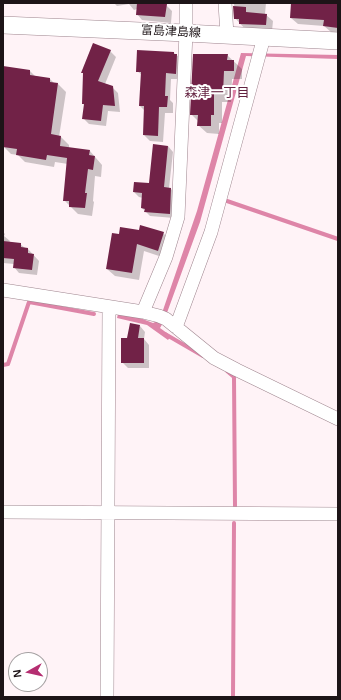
<!DOCTYPE html>
<meta charset="utf-8">
<style>
body{margin:0}
#map{position:relative;width:341px;height:700px;overflow:hidden;background:#fff3f7;font-family:Arial,sans-serif}
canvas{display:block}
.frame{position:absolute;inset:0;border:4px solid #1d1417;pointer-events:none}
.north{position:absolute;left:8px;top:652px;width:40px;height:40px;box-sizing:border-box;background:#fff;border:1px solid #a5a1a2;border-radius:50%;rotate:262deg;font-size:11px;font-weight:700;line-height:16px;text-align:center;color:#1d1417}
.north::after{content:'';display:block;margin:auto;width:14px;height:18px;background:#b52e71;clip-path:polygon(50% 0,100% 100%,50% 72%,0 100%)}
</style>
<div id="map">
<canvas width="341" height="700"></canvas>
<div class="frame"></div>
<div class="north">N</div>
</div>
<script>
const ctx = document.querySelector('canvas').getContext('2d');
ctx.lineJoin = 'round';
function paint(path, color) {
  ctx.fillStyle = color;
  ctx.fill(path, 'evenodd');
}
function strokePath(path, color, width, dash) {
  ctx.strokeStyle = color;
  ctx.lineWidth = width;
  ctx.lineCap = dash ? 'butt' : 'round';
  ctx.setLineDash(dash || []);
  ctx.stroke(path);
}
function drawText(font, color, halo, rows, align = 'center') {
  ctx.font = font + ' Arial,"Noto Sans JP",sans-serif';
  ctx.lineWidth = 4;
  ctx.setLineDash([]);
  ctx.textBaseline = 'middle';
  ctx.strokeStyle = halo;
  ctx.fillStyle = color;
  for (const [text, x, y, turn = 0] of rows) {
    ctx.save();
    ctx.translate(x, y);
    ctx.rotate((+turn || 0) * Math.PI / 180);
    ctx.textAlign = isNaN(turn) ? turn : align;
    if (halo) ctx.strokeText(text, 0, 0);
    ctx.fillText(text, 0, 0);
    ctx.restore();
  }
}
paint(new Path2D(`
 M241 53 338 55V59L246 56 200 222 164 321 160 328 171 336 168 340 147 325 117 318 118 314 140 318 153 323 159 320 162 313 197 211Z`), '#de85a8');
paint(new Path2D(`
 M114 3H152L166 5 172 11 171 23 142 20 137 14V9L134 10 129 4 117 6Z
 M234 3H266L265 14 273 21 272 31 246 30 235 18Z
 M292 3H338V33L331 32 324 26 298 24 291 18Z
 M110 51 116 57 105 84 112 87 118 93 120 112 108 111 106 126 89 124 83 118 85 105 83 104 84 74 82 72Z
 M138 51 174 53 183 60 182 79H171L170 100 173 103V113H165L163 142 150 141 144 135 145 111 140 106 142 75 137 71Z
 M227 55 242 69V79H232L231 102H222V123H219V134L207 133 198 125 199 122 191 114Z
 M3 67 30 71 35 76 50 79 55 84H58L66 92 59 137H61L69 145V148L90 151 102 165 101 177 95 176 93 201 94 202 92 216 78 214 64 200 68 164 55 162 54 167 25 162 18 155 11 154 3 146Z
 M168 146 173 152 169 188 171 189 176 194 174 218 150 216 142 208 143 198 139 197 134 192 149 184Z
 M3 232 5 234 4 236 10 241 9 243 20 244 25 248 28 249 39 261 37 275 19 273 14 267V264L3 263Z
 M163 233 170 240 165 258 144 251 139 280 115 276 107 269 120 235Z
 M140 326 145 332 144 339 149 345V368H128L122 362 127 339Z`), '#0003');
strokePath(new Path2D(`
 M227 201 338 239
 M165 334 203 356
 M3 365 8 364 29 302 94 314
 M227 371 234 377 235 507
 M233 697 234 523`), '#de85a8', 4);
paint(new Path2D(`
 M137 3 167 4 165 17 136 15Z
 M291 3H338V28L323 26 324 20 290 18Z
 M233 6 246 7V12L267 14 266 25 239 24V19H234Z
 M93 43 111 50 98 81 113 86 115 106 103 105 101 121 82 119 84 104H82L83 73H81Z
 M137 50 174 52V54H177L176 74 166 73 165 96H168L167 107H159L158 136 143 135 144 106H139L141 72H136Z
 M193 54H228L227 60H234V71H224L223 94H214V115H211V126H197L198 115H190Z
 M3 66 30 70V75L50 78V82L58 83 51 134 61 136 60 146 90 150 89 155 95 156 93 170 88 169 85 193H87L85 208 69 207V201H63L67 158 47 155 46 160 16 155 17 149 3 147Z
 M153 144 168 146 164 187 171 188 170 214 144 212 145 209 141 208 142 193 133 192 134 182 149 183Z
 M140 225 164 232 158 251 137 244 132 273 106 269 112 233 119 234 120 227 139 230Z
 M3 241 21 243V247L28 248V253L34 254 32 270 13 268 14 259 3 258Z
 M130 323 140 325 138 338H144V363H121V338H127Z`), '#712247');
const minor = new Path2D(`
 M225 3 227 35
 M3 290 143 312 159 316 166 319 214 358 237 370 338 419
 M143 312 166 257 178 217 186 33V3
 M176 327 211 232 264 37
 M3 512 338 514
 M107 697 109 307`);
const major = new Path2D(`
 M3 25 186 33 338 41`);
strokePath(minor, '#9e858e', 14);
strokePath(major, '#9e858e', 18);
strokePath(minor, '#fff', 13);
strokePath(major, '#fff', 17);
drawText('12px', '#1d1417', '#fff', [
 ["富島津島線",171,32,3]
]);
drawText('13px', '#632240', '#fff', [
 ["森津一丁目",217,93]
]);
</script>
